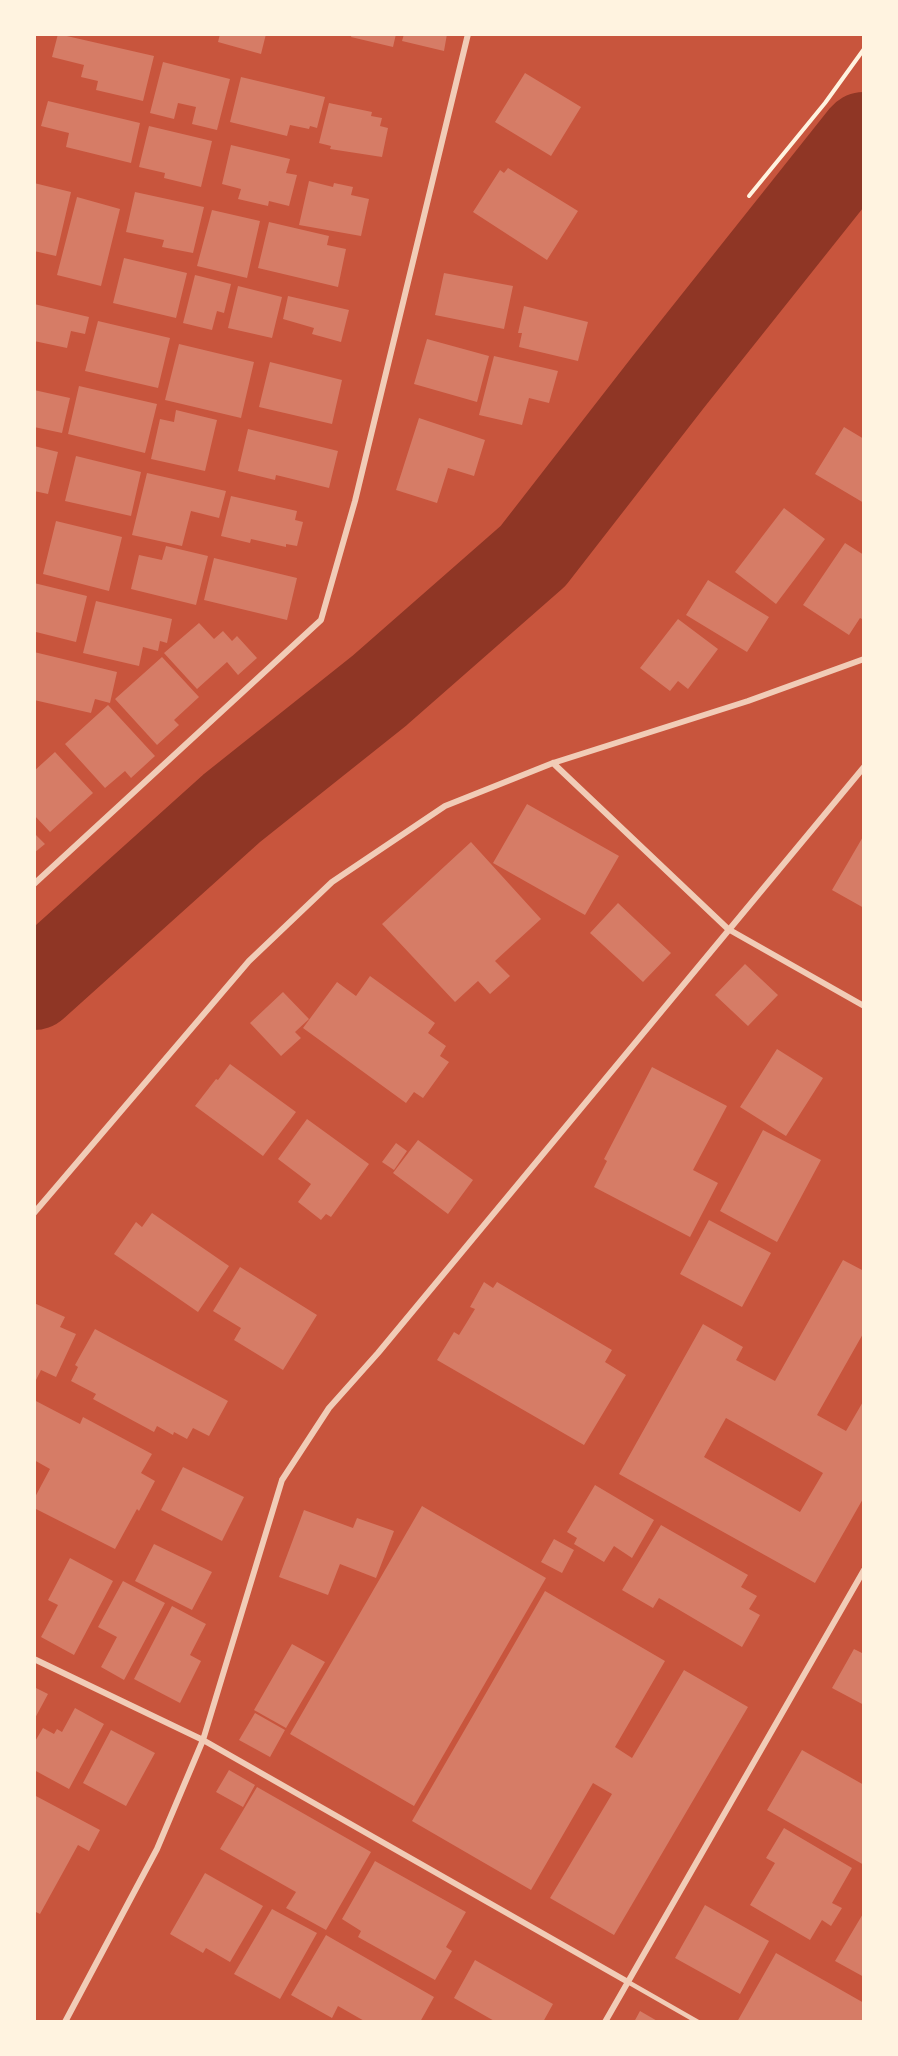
<!DOCTYPE html>
<style>
body{margin:0}
#map{position:relative;width:898px;height:2056px;overflow:hidden;background:#c8553d;font-family:Helvetica,sans-serif}
canvas{display:block}
.frame{position:absolute;inset:0;border:36px solid #fff3e0;pointer-events:none}
</style>
<div id="map">
<canvas width="898" height="2056"></canvas>
<div class="frame"></div>
</div>
<script>
const ctx = document.querySelector('canvas').getContext('2d');
ctx.lineJoin = 'round';
function strokePath(path, color, width, dash) {
  ctx.strokeStyle = color;
  ctx.lineWidth = width;
  ctx.lineCap = dash ? 'butt' : 'round';
  ctx.setLineDash(dash || []);
  ctx.stroke(path);
}
function paint(path, color) {
  ctx.fillStyle = color;
  ctx.fill(path, 'evenodd');
}
strokePath(new Path2D(`
 M34 986 232 808 379 691 533 556 669 381 864 136`), '#8f3625', 88);
paint(new Path2D(`
 M58 34 154 56 143 101 96 90 98 81 81 77 84 65 52 57Z
 M220 34H266L261 54 218 42Z
 M352 34H396L393 47 351 37Z
 M404 34H447L444 51 402 41Z
 M163 62 230 79 217 130 192 124 196 107 178 103 174 119 150 113Z
 M525 73 581 107 551 156 495 122Z
 M241 77 325 97 317 128 310 126 309 129 290 125 287 136 230 122Z
 M48 101 140 123 131 163 66 147 69 133 41 126Z
 M329 103 372 112 371 116 382 118 380 126 388 128 382 157 330 149 331 146 319 143Z
 M149 126 212 141 201 187 164 178 165 173 139 167Z
 M231 145 290 159 286 173 297 175 289 206 269 201 268 206 238 199 241 189 222 184Z
 M508 168 578 211 547 260 473 212 500 170 504 173Z
 M309 181 333 187 334 183 353 187 351 195 369 199 361 236 299 225Z
 M34 183 71 192 56 256 34 251Z
 M135 192 204 207 193 253 162 247 164 240 126 232Z
 M77 197 120 209 101 286 57 275Z
 M212 210 260 221 247 278 197 266Z
 M269 222 329 236 327 245 346 249 338 287 258 268Z
 M124 258 187 273 176 318 113 303Z
 M444 273 513 286 504 329 435 315Z
 M195 275 231 284 224 313 217 311 212 330 183 323Z
 M238 286 282 297 272 338 228 328Z
 M288 296 349 310 341 342 312 334 314 328 283 319Z
 M34 304 89 317 85 334 71 331 67 348 34 341Z
 M524 306 588 322 578 361 519 347 522 333H518Z
 M98 321 170 338 158 388 85 371Z
 M427 339 489 356 477 402 414 384Z
 M179 344 254 362 241 418 165 400Z
 M494 356 558 371 549 403 529 398 522 425 479 415Z
 M270 362 342 380 332 424 259 407Z
 M79 386 157 404 145 453 68 434Z
 M34 390 70 398 62 433 34 427Z
 M176 410 217 420 205 471 151 459 160 419 174 422Z
 M419 418 485 440 474 476 448 468 437 503 396 490Z
 M844 427 864 439V503L815 474Z
 M248 429 338 451 329 488 276 475 275 480 238 471Z
 M34 446 58 452 48 494 34 491Z
 M76 456 141 472 131 516 65 501Z
 M147 473 226 491 219 518 191 511 182 546 132 535Z
 M231 496 297 511 295 520 303 522 297 546 286 544V547L251 539 250 543 221 536Z
 M784 508 825 539 776 604 735 572Z
 M56 521 122 537 109 591 43 574Z
 M845 543 864 555V620L860 618 849 635 803 605Z
 M166 546 208 556 196 605 131 589 139 555 162 560Z
 M214 558 297 578 287 620 204 600Z
 M708 580 769 617 747 652 686 615Z
 M34 583 87 596 76 642 36 632Z
 M96 601 172 619 167 643 160 641 158 651 143 647 139 666 83 653Z
 M678 619 718 649 688 689 678 681 670 691 640 668Z
 M199 623 214 639 223 631 232 641 237 636 257 658 238 675 227 662 197 689 164 653Z
 M34 652 117 672 110 703 95 699 91 713 34 700Z
 M162 657 199 697 174 720 179 725 157 745 115 699Z
 M108 705 155 756 131 778 125 771 105 788 65 744Z
 M55 752 93 793 50 832 34 815V771Z
 M527 804 619 856 585 915 493 863Z
 M34 833 45 844 34 853Z
 M864 835V908L832 890Z
 M471 842 541 919 495 961 510 976 490 994 478 981 455 1002 382 924Z
 M618 903 671 953 643 982 590 933Z
 M745 964 778 995 748 1026 715 995Z
 M370 976 435 1023 428 1033 446 1046 440 1056 449 1062 423 1098 414 1092 406 1103 303 1028 337 982 356 996Z
 M283 992 309 1019 295 1032 301 1038 281 1056 250 1023Z
 M777 1049 823 1078 786 1136 740 1107Z
 M230 1064 296 1112 263 1156 195 1106 216 1079 218 1080Z
 M652 1067 727 1106 693 1170 718 1183 690 1237 594 1187 607 1161 604 1159Z
 M307 1119 369 1164 331 1217 326 1214 321 1220 298 1202 311 1184 278 1159Z
 M763 1130 821 1160 777 1242 720 1211Z
 M418 1140 473 1180 448 1214 393 1173Z
 M396 1143 407 1151 394 1170 382 1162Z
 M152 1213 229 1266 198 1312 114 1254 136 1222 142 1227Z
 M709 1220 771 1253 742 1307 680 1274Z
 M843 1260 864 1271V1332L817 1415 846 1431 864 1400V1497L815 1583 619 1474 703 1324 743 1347 736 1360 775 1381ZM726 1418 823 1473 800 1512 704 1457Z
 M240 1267 317 1315 283 1370 234 1340 241 1328 213 1311Z
 M484 1282 493 1288 497 1282 612 1350 605 1362 626 1375 584 1445 437 1360 454 1332 459 1335 475 1309 470 1307Z
 M34 1303 65 1317 60 1327 76 1334 56 1377 41 1370 34 1384Z
 M95 1329 228 1401 209 1436 193 1428 187 1439 174 1432 173 1435 157 1426 154 1432 93 1399 96 1394 71 1381 78 1367 75 1365Z
 M34 1400 80 1424 83 1417 152 1454 141 1473 155 1481 139 1511 137 1509 115 1549 34 1508V1499L50 1469 34 1460Z
 M183 1467 244 1497 222 1541 161 1510Z
 M595 1485 654 1520 632 1558 614 1546 604 1562 574 1544 577 1538 567 1532Z
 M422 1506 546 1578 414 1806 290 1734Z
 M304 1510 353 1528 357 1518 394 1531 376 1578 340 1564 328 1595 279 1577Z
 M661 1525 748 1575 741 1587 757 1596 749 1609 760 1615 742 1647 659 1598 653 1608 622 1590Z
 M554 1539 574 1550 562 1573 541 1562Z
 M154 1544 212 1572 192 1610 135 1581Z
 M70 1558 113 1581 74 1655 41 1637 58 1605 48 1600Z
 M123 1581 165 1603 124 1680 101 1667 117 1637 98 1627Z
 M545 1591 665 1661 615 1747 632 1758 684 1670 748 1707 614 1935 550 1898 612 1794 593 1783 531 1890 412 1821Z
 M172 1606 206 1624 190 1655 201 1661 180 1703 134 1679Z
 M292 1644 325 1662 286 1728 254 1710Z
 M854 1649 864 1654V1705L832 1688Z
 M34 1687 48 1694 34 1720Z
 M75 1708 104 1724 69 1789 34 1770V1743L43 1728 54 1734 57 1729 62 1732Z
 M255 1713 285 1730 270 1757 239 1740Z
 M111 1730 155 1753 126 1806 83 1783Z
 M802 1750 864 1785V1865L767 1810Z
 M229 1770 255 1785 243 1807 216 1792Z
 M257 1787 371 1852 326 1930 286 1908 296 1892 220 1849Z
 M34 1795 100 1830 89 1851 78 1845 40 1914 34 1911Z
 M784 1828 852 1868 832 1903 842 1908 831 1926 822 1920 810 1940 750 1905 775 1863 766 1858Z
 M375 1861 466 1912 446 1947 452 1951 435 1980 358 1937 361 1931 342 1919Z
 M205 1873 263 1906 230 1962 206 1948 203 1953 170 1934Z
 M705 1905 769 1941 740 1994 675 1958Z
 M272 1909 317 1933 280 1999 234 1974Z
 M864 1912V1977L835 1961Z
 M326 1935 434 1997 420 2022H366L338 2006 332 2018 291 1995Z
 M776 1953 864 2003V2022H737Z
 M475 1960 553 2004 543 2022H496L454 1998Z
 M640 2011 659 2022H634Z`), '#d67c66');
strokePath(new Path2D(`
 M749 196 825 103 864 49`), '#fff3e0', 4);
strokePath(new Path2D(`
 M628 1982 698 2022`), '#f1ccb7', 4.5);
strokePath(new Path2D(`
 M553 763 728 929 864 1006
 M34 884 321 620 355 501 468 34
 M34 1213 249 961 332 882 445 806 553 763 748 701 864 659
 M34 1659 203 1740 628 1982
 M65 2022 157 1849 203 1740 282 1480 329 1408 378 1353 864 767
 M605 2022 864 1570`), '#f1ccb7', 6);
</script>
